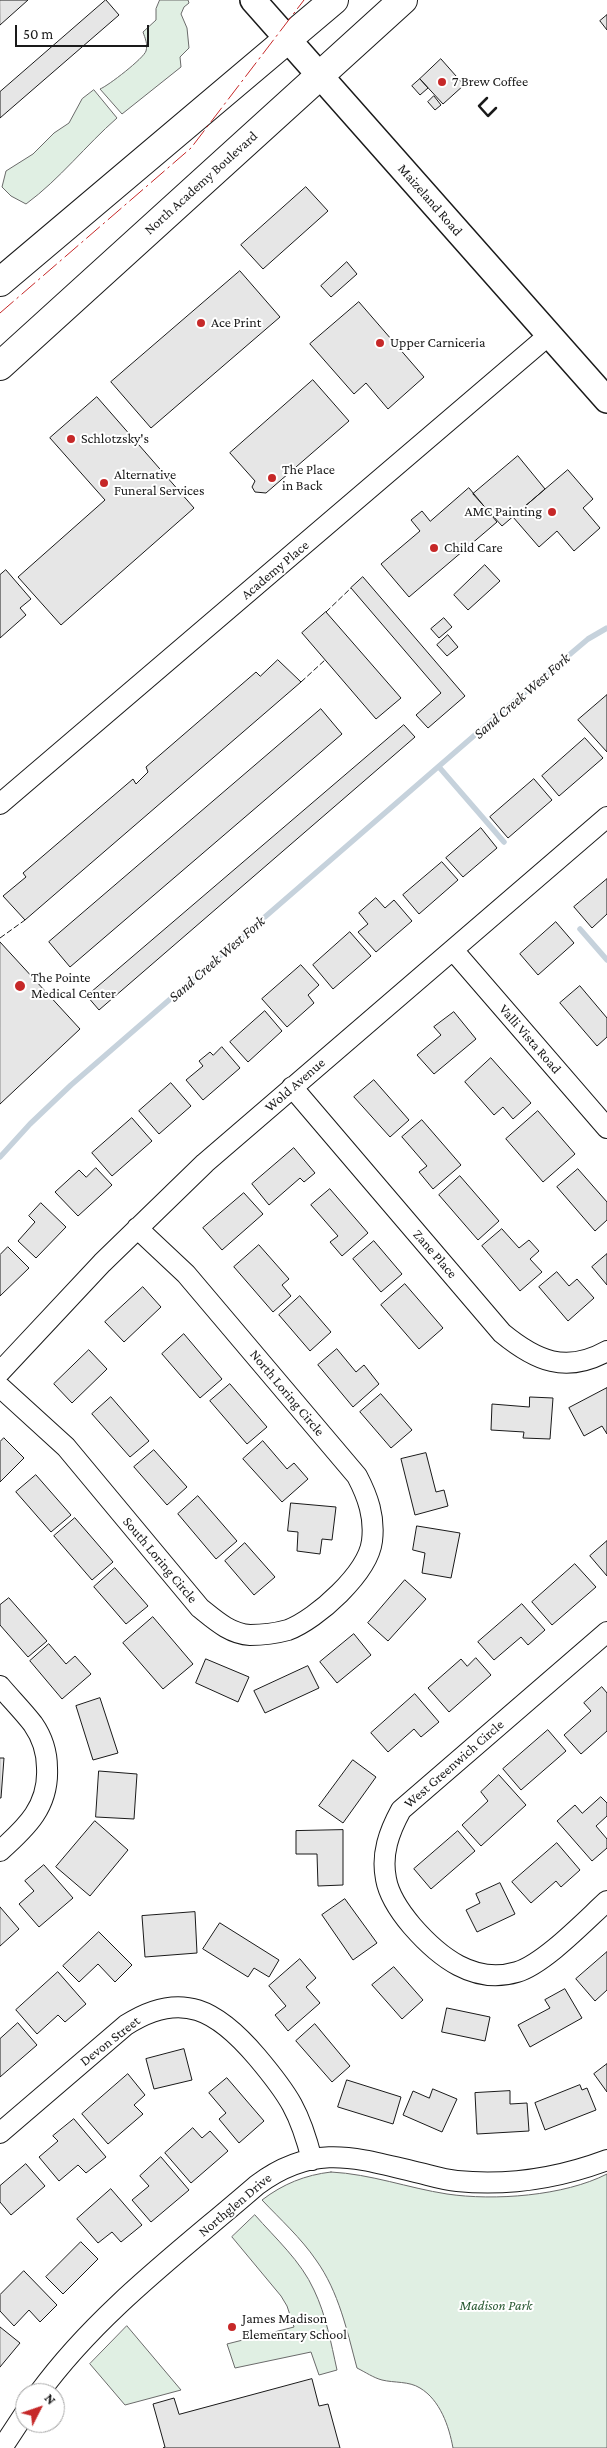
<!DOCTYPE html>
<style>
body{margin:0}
#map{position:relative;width:607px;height:2448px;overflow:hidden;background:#fff;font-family:"Crimson Pro",serif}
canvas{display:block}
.north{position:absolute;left:15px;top:2383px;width:50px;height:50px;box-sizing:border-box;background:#fff;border:1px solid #a3a3a3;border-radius:50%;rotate:49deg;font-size:14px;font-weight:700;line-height:20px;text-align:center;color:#1a1a1a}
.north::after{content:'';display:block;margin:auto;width:18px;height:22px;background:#c62828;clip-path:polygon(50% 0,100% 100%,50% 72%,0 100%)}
.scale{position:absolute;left:15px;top:25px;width:134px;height:22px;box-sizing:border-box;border:2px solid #1a1a1a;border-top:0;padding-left:6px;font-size:15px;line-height:18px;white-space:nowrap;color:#1a1a1a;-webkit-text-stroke:4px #fff;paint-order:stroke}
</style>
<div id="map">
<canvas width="607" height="2448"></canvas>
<div class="north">N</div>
<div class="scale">50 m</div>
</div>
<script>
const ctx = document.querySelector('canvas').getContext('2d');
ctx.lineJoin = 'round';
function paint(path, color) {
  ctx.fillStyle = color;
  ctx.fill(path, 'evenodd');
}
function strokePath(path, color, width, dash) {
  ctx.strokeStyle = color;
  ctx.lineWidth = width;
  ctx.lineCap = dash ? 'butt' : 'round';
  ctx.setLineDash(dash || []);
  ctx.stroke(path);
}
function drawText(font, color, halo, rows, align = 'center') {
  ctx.font = font + ' "Crimson Pro",serif';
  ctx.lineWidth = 4;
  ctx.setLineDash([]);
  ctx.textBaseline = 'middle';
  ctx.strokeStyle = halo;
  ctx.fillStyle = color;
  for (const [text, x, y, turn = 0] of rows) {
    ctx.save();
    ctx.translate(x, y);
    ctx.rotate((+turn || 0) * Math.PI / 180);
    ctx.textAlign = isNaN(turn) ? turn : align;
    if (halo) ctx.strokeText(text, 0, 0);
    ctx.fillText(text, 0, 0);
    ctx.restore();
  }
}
const green = new Path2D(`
 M160 0H188L189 3 184 7 181 14 187 28 189 48 180 57 181 67 122 114 100 89C108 86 144 58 146 51 148 44 145 38 143 32L156 20V9Z
 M94 90 117 118C86 145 60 179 26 204L11 196 2 187 6 171 33 154 54 133 69 123 82 99Z
 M331 2172C371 2174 408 2188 447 2194 494 2201 564 2196 607 2174V2448H453C449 2426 440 2400 420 2388 409 2381 394 2383 382 2380 374 2378 365 2372 357 2368 347 2331 339 2292 316 2260 301 2238 280 2219 262 2200 283 2184 305 2175 331 2172Z
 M255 2215C275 2238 301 2261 314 2290 326 2315 331 2343 337 2370L319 2375 311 2352 235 2368 227 2344 294 2327 287 2306 281 2296 232 2237Z
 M127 2326 181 2390 125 2405 90 2364Z`);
paint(green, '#e0efe3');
strokePath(green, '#6a6a6a', 1);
strokePath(new Path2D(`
 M439 767 504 842
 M580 929 607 960
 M0 1157 30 1124 71 1085 491 721 588 639 607 628`), '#c6d2dc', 5.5);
const building = new Path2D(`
 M0 0H28L0 25Z
 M106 0 119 15 0 118V92Z
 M607 15V30L600 21Z
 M441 59 464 85 443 104 420 79Z
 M420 79 428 88 420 95 412 86Z
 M434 96 441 105 435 110 428 102Z
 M306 187 328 211 263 269 241 245Z
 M347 262 357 274 331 297 321 286Z
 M240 271 280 317 151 428 111 382Z
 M359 302 424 377 388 409 366 383 354 394 310 344Z
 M313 380 349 421 266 493 255 492 252 487 255 481 230 453Z
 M97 397 194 508 61 625 18 577 105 500 50 438Z
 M518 456 545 489 502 526 473 494Z
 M568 470 593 499 583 508 600 528 574 551 557 531 539 547 513 517Z
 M469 488 497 522 409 597 381 564 420 531 411 520 422 511 430 521Z
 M485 565 500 581 468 610 454 595Z
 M6 570 31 599 20 608 26 615 0 638V575Z
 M363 577 465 696 428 728 416 715 441 693 351 588Z
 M326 612 401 698 376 719 302 633Z
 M444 618 452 627 439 638 431 629Z
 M448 635 458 647 447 656 437 645Z
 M278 660 301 682 25 920 3 896 26 877 23 873 133 779 136 784 148 772 146 767 256 672 260 676Z
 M607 695V752L578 720Z
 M321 709 342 734 70 967 49 942Z
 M404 725 415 737 99 1010 87 996Z
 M585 738 603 758 559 796 542 776Z
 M534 779 552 800 508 838 490 817Z
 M481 828 497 848 463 877 446 858Z
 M442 862 458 880 419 914 403 895Z
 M607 879V914L592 928 574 907Z
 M376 898 385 908 394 900 412 921 376 952 358 932 368 924 359 913Z
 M556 922 574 943 538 975 520 954Z
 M350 932 371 956 333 989 313 965Z
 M0 942 80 1029 0 1104Z
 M301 965 319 985 308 995 314 1003 287 1027 262 999Z
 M580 986 607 1018V1037L597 1046 560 1003Z
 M265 1011 282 1031 248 1062 230 1042Z
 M454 1012 476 1039 434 1074 417 1055 441 1035 434 1027Z
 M222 1047 240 1068 203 1100 186 1080 203 1066 199 1061 210 1052 213 1055Z
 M491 1058 531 1103 513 1119 503 1107 494 1115 465 1082Z
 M374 1080 409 1120 390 1137 354 1097Z
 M171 1083 191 1106 159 1134 139 1111Z
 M538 1111 575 1154 543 1182 506 1139Z
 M132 1118 152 1141 112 1176 92 1153Z
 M422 1120 461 1165 433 1189 419 1172 427 1166 402 1137Z
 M294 1148 315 1173 304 1182 300 1178 269 1205 252 1184Z
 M96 1168 112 1185 78 1216 55 1192 79 1170 86 1177Z
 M578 1169 607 1202V1220L595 1231 557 1187Z
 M460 1176 499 1221 478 1240 439 1195Z
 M330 1189 368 1233 342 1256 330 1242 338 1236 311 1205Z
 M244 1193 263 1214 222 1250 203 1228Z
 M41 1203 66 1227 36 1258 18 1241 35 1222 29 1216Z
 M502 1229 519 1248 529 1240 539 1251 530 1259 542 1272 520 1291 482 1246Z
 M374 1241 402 1274 381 1292 353 1259Z
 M259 1245 289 1279 282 1285 291 1296 273 1312 234 1267Z
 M8 1247 29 1268 0 1296V1255Z
 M607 1254V1285L592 1267Z
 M557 1272 569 1286 577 1279 594 1298 568 1321 539 1287Z
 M405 1284 443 1328 419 1349 381 1305Z
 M143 1287 161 1307 124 1342 105 1322Z
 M300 1296 331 1332 310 1351 279 1315Z
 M184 1334 222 1379 200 1398 162 1354Z
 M337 1349 356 1372 364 1365 379 1384 353 1407 318 1365Z
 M89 1350 107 1369 72 1403 54 1384Z
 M230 1384 267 1427 247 1444 210 1401Z
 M607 1388V1434L602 1426 584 1436 569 1408Z
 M381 1394 412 1430 391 1448 360 1412Z
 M111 1397 149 1441 130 1457 92 1414Z
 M530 1397 553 1398 550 1439 523 1438 524 1432 491 1430 492 1404 529 1407Z
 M4 1438 24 1458 0 1482V1442Z
 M263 1441 287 1469 294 1463 308 1479 282 1502 243 1459Z
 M154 1450 187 1487 167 1505 134 1467Z
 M426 1453 436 1492 444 1490 448 1506 415 1515 401 1459Z
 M36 1475 71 1515 51 1532 16 1492Z
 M198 1496 237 1541 216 1559 178 1514Z
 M291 1503 336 1507 332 1540 322 1539 320 1554 297 1551 298 1532 288 1531Z
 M75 1518 113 1562 92 1580 54 1536Z
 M417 1526 460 1533 451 1578 422 1573 425 1553 413 1550Z
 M607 1541V1576L590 1556Z
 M245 1543 275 1577 254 1595 225 1561Z
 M575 1564 596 1587 552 1625 532 1602Z
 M115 1568 148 1606 126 1624 94 1587Z
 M405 1580 426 1599 388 1641 368 1623Z
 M9 1598 47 1641 28 1657 0 1625V1605Z
 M522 1604 545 1630 528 1645 521 1637 494 1660 478 1642Z
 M153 1617 193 1664 163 1689 123 1643Z
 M354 1634 371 1655 337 1683 320 1662Z
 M49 1644 66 1664 75 1656 91 1674 62 1699 30 1661Z
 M476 1658 491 1675 449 1712 428 1688 461 1659 467 1666Z
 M206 1659 249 1677 238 1702 196 1683Z
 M308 1666 319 1688 265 1713 254 1691Z
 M602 1687 607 1693V1731L581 1754 564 1735 591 1711 584 1703Z
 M415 1694 439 1722 421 1737 414 1729 388 1752 371 1733Z
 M100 1698 118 1753 93 1760 76 1706Z
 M548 1730 566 1751 521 1790 503 1769Z
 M0 1758H4L1 1798H0Z
 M353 1760 376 1777 343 1823 319 1806Z
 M99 1771 137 1774 134 1819 96 1817Z
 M499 1775 526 1805 481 1846 462 1825 488 1801 481 1792Z
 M601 1797 607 1803V1816L596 1826 607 1839V1848L592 1861 557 1821 575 1805 582 1813Z
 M95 1821 128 1850 90 1896 56 1867Z
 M343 1830V1885L318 1886 317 1854H296V1831Z
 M458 1831 475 1851 431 1889 414 1869Z
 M557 1843 580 1870 561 1887 556 1881 531 1903 512 1882Z
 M44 1865 73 1898 39 1927 19 1904 34 1891 25 1881Z
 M500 1883 515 1914 477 1932 466 1910 480 1903 476 1894Z
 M345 1899 377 1943 353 1960 322 1915Z
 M0 1907 19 1929 0 1946Z
 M195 1912 197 1953 145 1957 142 1916Z
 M220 1923 279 1960 269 1977 254 1968 248 1977 203 1949Z
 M99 1932 132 1965 115 1982 98 1964 79 1982 63 1966Z
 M607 1952V1990L595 2001 576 1979Z
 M300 1959 316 1978 306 1987 320 2003 288 2031 275 2015 286 2006 269 1986Z
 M394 1967 423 2000 402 2019 372 1985Z
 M58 1972 86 2004 65 2022 58 2015 37 2034 16 2010Z
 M565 1989 582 2018 530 2047 518 2025 550 2008 545 2000Z
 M447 2008 490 2017 485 2041 442 2032Z
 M18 2023 37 2045 0 2077V2039Z
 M315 2024 350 2066 332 2082 296 2041Z
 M184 2049 192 2080 154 2089 146 2059Z
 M607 2064V2092L594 2074Z
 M128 2074 145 2095 134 2105 143 2114 108 2144 82 2114Z
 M227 2078 264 2121 239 2143 219 2119 226 2113 209 2093Z
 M347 2080 401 2097 393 2124 338 2107Z
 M580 2085 582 2090 587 2088 596 2110 545 2130 535 2103Z
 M433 2089 457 2099 442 2132 403 2115 413 2091 429 2098Z
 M510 2091V2104L527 2103 529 2131 477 2134 475 2093Z
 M74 2119 106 2157 86 2173 78 2165 59 2181 39 2157 58 2141 53 2136Z
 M193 2128 202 2138 210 2131 228 2151 191 2183 165 2153Z
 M161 2157 189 2190 151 2222 132 2200 149 2186 140 2176Z
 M26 2164 45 2186 11 2215 0 2202V2186Z
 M111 2189 142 2225 121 2242 112 2232 98 2243 77 2219Z
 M81 2242 98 2259 63 2294 46 2277Z
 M24 2271 57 2305 40 2322 29 2310 14 2326 0 2311V2295Z
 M0 2327 20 2343 0 2367Z
 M312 2379 319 2406 328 2404 340 2448H163L165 2447 153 2404 174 2398 179 2414Z`);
paint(building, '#e6e6e6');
strokePath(building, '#1a1a1a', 1);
const minor = new Path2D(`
 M0 804 549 335
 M453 950 607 1128
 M292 1087 502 1333C536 1361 566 1374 607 1351
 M0 1372 102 1263 205 1163 607 817
 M0 1387 66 1447 200 1608C215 1620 230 1634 250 1635 261 1635 277 1633 288 1630 317 1619 368 1573 372 1541 375 1517 368 1497 357 1476L186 1274 137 1228
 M607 1632 401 1810C389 1832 381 1854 386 1879 389 1896 401 1913 412 1926 439 1957 474 1985 517 1972 544 1964 585 1921 607 1901
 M0 1686C11 1699 23 1711 33 1724 42 1737 47 1752 47 1768 49 1806 27 1827 0 1851
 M0 2133 126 2025C182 1989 218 2011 257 2057 289 2095 300 2112 312 2160
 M39 2393C98 2312 182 2250 257 2185 315 2142 356 2158 420 2173 432 2176 445 2180 457 2181 508 2186 559 2178 607 2160
 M2 2448 25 2413`);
const major = new Path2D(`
 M253 0 607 400`);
const highway = new Path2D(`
 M0 282 334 0
 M0 366 403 0`);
strokePath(minor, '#1a1a1a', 22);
strokePath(major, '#1a1a1a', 28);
strokePath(highway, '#1a1a1a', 30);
strokePath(minor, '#fff', 20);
strokePath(major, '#fff', 25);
strokePath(highway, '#fff', 28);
strokePath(new Path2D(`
 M326 612 351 588
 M301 682 325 660
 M0 938 25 920`), '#1a1a1a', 1, [6, 2.5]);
strokePath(new Path2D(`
 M487 98 479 106 488 116 496 108`), '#1a1a1a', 2.5);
strokePath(new Path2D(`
 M0 313 191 148 304 0`), '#c62828', 1, [18, 4, 2.5, 4]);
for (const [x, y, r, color] of [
 [442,82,5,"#c62828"],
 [201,323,5,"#c62828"],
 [380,343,5,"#c62828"],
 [71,439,5,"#c62828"],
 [272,478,5,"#c62828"],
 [104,483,5,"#c62828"],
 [552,512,5,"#c62828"],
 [434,548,5,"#c62828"],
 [20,986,6,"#c62828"],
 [232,2327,5,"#c62828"]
]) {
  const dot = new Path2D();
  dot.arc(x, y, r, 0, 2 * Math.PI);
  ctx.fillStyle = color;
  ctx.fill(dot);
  strokePath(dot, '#fff', 2);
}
drawText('14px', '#1a1a1a', '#fff', [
 ["7 Brew Coffee",452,82],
 ["Ace Print",211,323],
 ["Upper Carniceria",390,343],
 ["Schlotzsky's",81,439],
 ["The Place",282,470],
 ["in Back",282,486],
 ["Alternative",114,475],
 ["Funeral Services",114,491],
 ["AMC Painting",542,512,"right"],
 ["Child Care",444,548],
 ["The Pointe",31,978],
 ["Medical Center",31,994],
 ["James Madison",242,2319],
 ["Elementary School",242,2335]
], 'left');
drawText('14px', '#1a1a1a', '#fff', [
 ["North Academy Boulevard",201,183,-42],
 ["Maizeland Road",430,200,49],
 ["Academy Place",275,570,-40],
 ["Valli Vista Road",530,1039,49],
 ["Wold Avenue",295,1085,-41],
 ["Zane Place",435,1254,49],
 ["North Loring Circle",287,1393,50],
 ["South Loring Circle",160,1560,50],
 ["West Greenwich Circle",454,1764,-41],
 ["Devon Street",110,2041,-38],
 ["Northglen Drive",235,2205,-40]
]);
drawText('italic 14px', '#2b5a34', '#fff', [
 ["Madison Park",496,2306]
]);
drawText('italic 15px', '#1a1a1a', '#fff', [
 ["Sand Creek West Fork",522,696,-41],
 ["Sand Creek West Fork",217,959,-41]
]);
</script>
